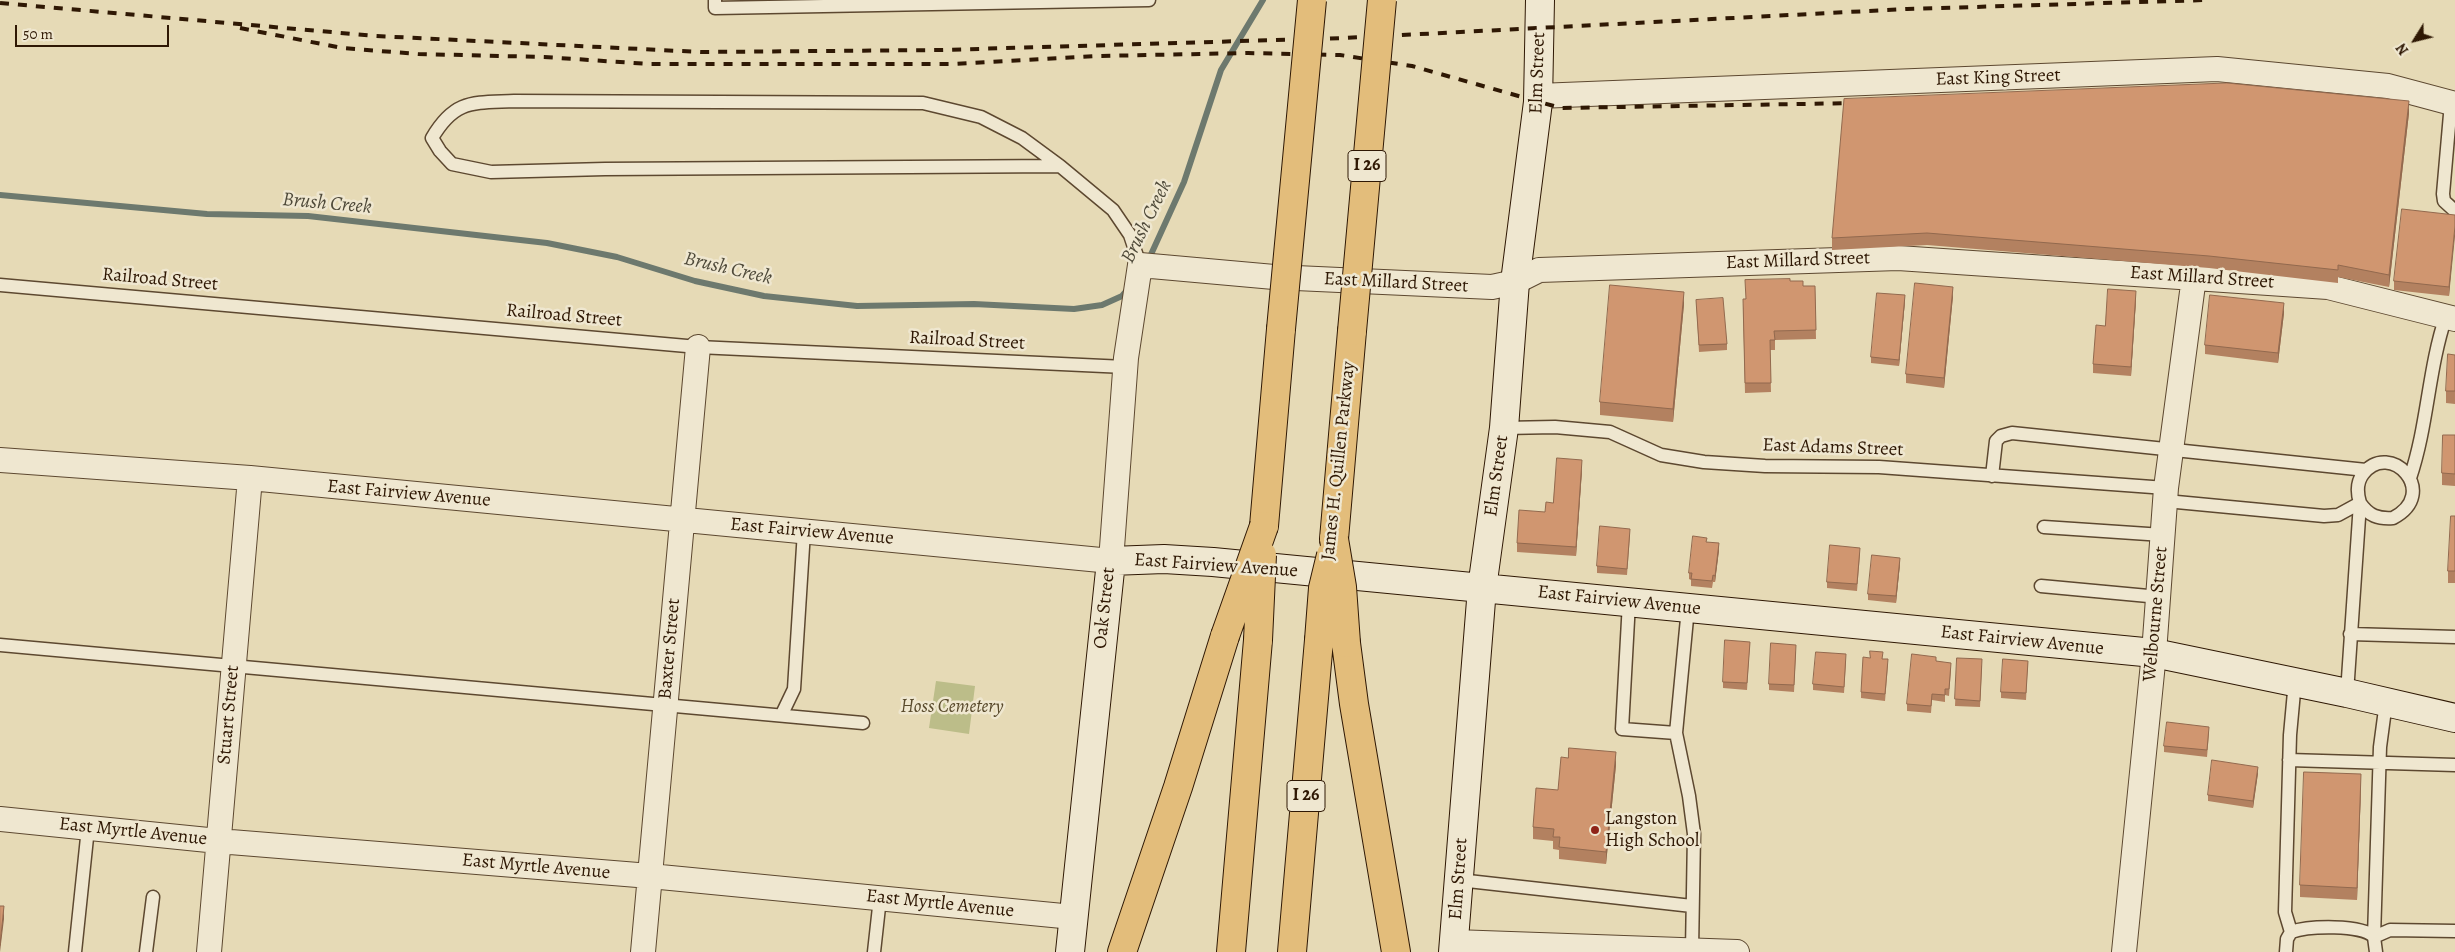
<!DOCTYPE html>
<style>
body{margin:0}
#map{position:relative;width:2455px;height:952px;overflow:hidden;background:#e6dab6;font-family:Alegreya,serif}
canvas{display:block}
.north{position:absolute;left:2390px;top:15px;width:50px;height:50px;-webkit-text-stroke:4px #efe7d0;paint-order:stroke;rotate:234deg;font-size:14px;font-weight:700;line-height:20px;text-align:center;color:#2f1804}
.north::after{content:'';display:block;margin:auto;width:18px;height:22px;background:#2f1804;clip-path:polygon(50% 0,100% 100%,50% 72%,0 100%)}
.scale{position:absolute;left:15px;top:25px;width:154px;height:22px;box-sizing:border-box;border:2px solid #2f1804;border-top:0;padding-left:6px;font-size:15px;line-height:18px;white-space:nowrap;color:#2f1804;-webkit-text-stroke:4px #efe7d0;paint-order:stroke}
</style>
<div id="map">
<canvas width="2455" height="952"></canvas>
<div class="north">N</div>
<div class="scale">50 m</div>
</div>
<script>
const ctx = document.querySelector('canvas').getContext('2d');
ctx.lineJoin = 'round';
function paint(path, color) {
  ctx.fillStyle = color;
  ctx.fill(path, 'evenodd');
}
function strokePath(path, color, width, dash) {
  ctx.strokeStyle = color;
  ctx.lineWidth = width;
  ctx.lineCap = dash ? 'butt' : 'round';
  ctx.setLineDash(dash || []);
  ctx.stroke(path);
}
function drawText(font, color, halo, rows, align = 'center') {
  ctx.font = font + ' Alegreya,serif';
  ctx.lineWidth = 5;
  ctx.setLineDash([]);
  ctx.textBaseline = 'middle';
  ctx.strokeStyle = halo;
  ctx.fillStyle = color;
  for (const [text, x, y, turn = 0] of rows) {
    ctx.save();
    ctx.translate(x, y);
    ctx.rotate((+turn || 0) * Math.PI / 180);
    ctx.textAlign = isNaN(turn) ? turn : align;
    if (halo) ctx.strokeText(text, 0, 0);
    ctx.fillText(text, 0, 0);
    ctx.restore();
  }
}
paint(new Path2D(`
 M936 681 975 686 969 734 929 728Z`), '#bcbd89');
strokePath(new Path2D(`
 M0 195 207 214 308 216 547 243 617 257 695 281 764 296 857 306 974 304 1074 309 1102 305 1122 296 1128 289
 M1148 261 1184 182 1221 70 1263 0`), '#6d796e', 6);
const lane = new Path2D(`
 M715 0V8L1149 0
 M2451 103 2443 194 2444 201 2455 211
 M1060 166 1022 138 981 117 923 103 514 101C473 103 455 99 432 138L440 151 452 164 491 172 605 169 1060 166 1113 210 1130 235 1140 265
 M0 285 698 347 1125 367
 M1504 428 1555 427 1610 432 1661 455 1704 462 1765 466 1879 467 2166 488
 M1992 476 1996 441 2001 436 2012 433 2366 470
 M2410 478C2428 425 2428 369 2446 316
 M2166 501 2324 516 2338 515 2360 503
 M2044 527 2163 535
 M2041 586 2159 597
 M1629 602 1622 729 1676 733
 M1688 608 1676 733 1689 796 1694 834 1692 950
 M2350 634 2455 637
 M0 645 863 723
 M2347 693 2360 503C2357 493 2356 483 2363 474 2390 439 2441 493 2393 518 2378 519 2369 516 2360 503
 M2386 702 2380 747 2374 937 2390 930 2455 931
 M782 714 794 689 804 531
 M2289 760 2455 765
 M1459 880 1692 906
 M2291 932 2285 912 2290 735 2295 681
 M75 952 88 828
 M146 952 153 897
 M874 952 880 898
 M2286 952 2287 939 2291 932C2308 926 2362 924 2374 937L2376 952`);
const street = new Path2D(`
 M1538 96 2217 69 2388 86 2455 104
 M0 460 250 478 1111 561 1126 358 1140 265 1274 277 1492 287 1515 282 1539 270 1898 258 2328 287 2455 319
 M0 819 218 841 650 876 1073 917
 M1454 942 1737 952
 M209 952 250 478
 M643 952 698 347
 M2124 952 2154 653 2166 488 2194 277`);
const secondary = new Path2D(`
 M1070 952 1111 561 1164 559 1213 562 2154 653 2347 693 2455 718
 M1453 952 1482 588 1504 428 1515 282 1538 102 1540 0`);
const highway = new Path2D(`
 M1264 526 1281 329
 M1334 539 1352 331
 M1346 643 1354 704 1396 952
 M1122 952 1178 787 1225 636
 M1231 952 1258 640
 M1292 952 1319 640`);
strokePath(lane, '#5d4830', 15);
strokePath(street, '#5d4830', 26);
strokePath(secondary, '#2f1804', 30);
strokePath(highway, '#2f1804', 30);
strokePath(lane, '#efe7d0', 12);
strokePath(street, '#efe7d0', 24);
strokePath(secondary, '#efe7d0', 28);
strokePath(highway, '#e3bd7b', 28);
strokePath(new Path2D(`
 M0 3 376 36 701 52 942 50 1344 38 1907 9 2206 0
 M240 28 342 48 418 54 544 57 650 64H954L1099 56 1248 53 1340 55 1412 66 1561 108 1858 103`), '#2f1804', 4, [9, 9]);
const highwayBridge = new Path2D(`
 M1281 329 1312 0
 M1352 331 1382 0
 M1334 539 1342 587 1346 643
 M1225 636 1264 526
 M1258 640 1262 555
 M1319 640 1323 588 1331 555`);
strokePath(highwayBridge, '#2f1804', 30, []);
strokePath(highwayBridge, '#e3bd7b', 28);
paint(new Path2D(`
 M2409 113 2389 287 2338 277V283L2209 268 1927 245 1832 250V238Z
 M2455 215 2449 296 2394 290V281Z
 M1790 281 1803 286H1815L1816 339 1775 340V350H1770L1771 392 1745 393 1743 308 1745 299Z
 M1953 296 1944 388 1906 383V374Z
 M1696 300 1727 344V350L1699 352Z
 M2136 300 2131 376 2093 373V364Z
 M1905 301 1899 366 1871 363V357Z
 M1684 304 1673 422 1600 415V402Z
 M2284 313 2278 363 2205 354V345Z
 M2455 355V404L2446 403V391Z
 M2455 435V486L2442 485V473Z
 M1582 470 1576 556 1517 552V543L1553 503Z
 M2455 516V583H2448V571Z
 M1630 535 1627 575 1597 573V566Z
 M1707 542 1719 550 1715 582H1713L1712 588 1691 586V580L1689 579V573Z
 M1860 554 1857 591 1827 588V582Z
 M1900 564 1896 603 1868 600V594Z
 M1750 642 1747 690 1723 688V682Z
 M1796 651 1794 692 1769 690V684Z
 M1957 658 1982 666 1980 707 1955 706Z
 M1883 659 1888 665 1885 701 1861 698V692Z
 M1846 661 1844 693 1813 690V684Z
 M1936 661 1951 669 1949 696 1945 695V702L1932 700 1931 713 1907 711V704Z
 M2028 661 2026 700 2001 698V692Z
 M2209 733 2207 757 2164 752V746Z
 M1616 765 1606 864 1559 859V850L1553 849V841L1533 839V827L1558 790Z
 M2258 773 2253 808 2208 801V795Z
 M2361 787 2357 900 2300 897V885Z`), '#b38160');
paint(new Path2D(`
 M2409 101V113L2389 287V275Z
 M2455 226V236L2449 296V287Z
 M1953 287V296L1944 388V378Z
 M2136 291V300L2131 376V367Z
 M1684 292V304L1673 422V409Z
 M1905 295V301L1899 366V360Z
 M2284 303V313L2278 363V353Z
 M1582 460V470L1576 556V547Z
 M1719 543V550L1715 582V576Z
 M1900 558V564L1896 603V596Z
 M1616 752V765L1606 864V852Z
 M2258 767V773L2253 808V801Z
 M2361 774V787L2357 900V888Z
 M4 906V919L0 952V945Z`), '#92694e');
const building = new Path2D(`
 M2227 83 2409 101 2389 275 2338 265V270L2209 256 1927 233 1832 238 1844 99Z
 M2402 209 2455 215V226L2449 287 2394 281Z
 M1790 279V281H1803V286H1815L1816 330 1774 331 1775 340H1770L1771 383H1745L1743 299H1746L1745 280Z
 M1915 283 1953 287 1944 378 1906 374Z
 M1610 285 1684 292 1673 409 1600 402Z
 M2108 289 2136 291 2131 367 2093 364 2096 325 2105 326Z
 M1877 293 1905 295 1899 360 1871 357Z
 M2210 295 2284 303 2278 353 2205 345Z
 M1723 298 1727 344 1699 345 1696 300Z
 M2448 354 2455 355V391H2446Z
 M2443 435H2455V474L2442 473Z
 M1557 458 1582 460 1576 547 1517 543 1519 510 1545 512 1546 502 1553 503Z
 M2451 516H2455V571H2448Z
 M1600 526 1630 529 1627 569 1597 566Z
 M1693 536 1707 538 1706 542 1719 543 1715 576 1713 575 1712 581 1691 579 1692 573H1689Z
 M1830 545 1860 548 1857 584 1827 582Z
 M1872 555 1900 558 1896 596 1868 594Z
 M1725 640 1750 642 1747 683 1723 682Z
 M1771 643 1796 645 1794 685 1769 684Z
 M1870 651 1883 652 1882 659H1888L1885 694 1861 692 1863 657 1870 658Z
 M1816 652 1846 654 1844 687 1813 684Z
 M1912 654 1936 657V661L1951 663 1949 689H1945V695L1932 694 1931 706 1907 704Z
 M1957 658 1982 659 1980 701 1955 699Z
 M2003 659 2028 661 2026 693 2001 692Z
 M2167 722 2209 727 2207 750 2164 746Z
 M1569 748 1616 752 1606 852 1559 847 1560 837H1553L1554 829 1533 827 1536 788 1558 790 1561 757 1568 758Z
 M2212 760 2258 767 2253 801 2208 795Z
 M2304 772 2361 774 2357 888 2300 885Z
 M0 906H4L0 945Z`);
paint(building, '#d09670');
strokePath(building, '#92694e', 1);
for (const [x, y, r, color] of [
 [1595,830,5,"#8f2418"]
]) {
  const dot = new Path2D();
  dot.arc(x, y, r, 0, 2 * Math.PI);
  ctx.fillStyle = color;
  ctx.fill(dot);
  strokePath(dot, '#efe7d0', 2);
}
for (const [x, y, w] of [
 [1367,166,38],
 [1306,796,38]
]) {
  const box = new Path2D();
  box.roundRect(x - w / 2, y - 15.5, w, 31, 4);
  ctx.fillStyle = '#efe7d0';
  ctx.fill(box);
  strokePath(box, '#2f1804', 1);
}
drawText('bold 18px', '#2f1804', null, [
 ["I 26",1367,166],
 ["I 26",1306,796]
]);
drawText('19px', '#2f1804', '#efe7d0', [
 ["Elm Street",1538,73,-88],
 ["East King Street",1998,78,-2],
 ["East Millard Street",1798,261,-2],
 ["East Millard Street",2202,278,4],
 ["Railroad Street",160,280,5],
 ["East Millard Street",1396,283,3],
 ["Railroad Street",564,316,5],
 ["Railroad Street",967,341,3],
 ["East Adams Street",1833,448,2],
 ["James H. Quillen Parkway",1339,461,-84],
 ["Elm Street",1497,476,-82],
 ["East Fairview Avenue",409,494,5],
 ["East Fairview Avenue",812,532,5],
 ["East Fairview Avenue",1216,566,4],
 ["East Fairview Avenue",1619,601,6],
 ["Oak Street",1105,608,-84],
 ["Welbourne Street",2156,614,-85],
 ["East Fairview Avenue",2022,641,6],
 ["Baxter Street",670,649,-85],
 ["Stuart Street",229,715,-85],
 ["East Myrtle Avenue",133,832,6],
 ["East Myrtle Avenue",536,867,5],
 ["Elm Street",1459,879,-86],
 ["East Myrtle Avenue",940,904,6]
]);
drawText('italic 19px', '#594a2c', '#efe7d0', [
 ["Hoss Cemetery",952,707]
]);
drawText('19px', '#2f1804', '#efe7d0', [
 ["Langston",1605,819],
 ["High School",1605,841]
], 'left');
drawText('italic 20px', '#4e4939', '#efe7d0', [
 ["Brush Creek",327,204,5],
 ["Brush Creek",1147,222,-64],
 ["Brush Creek",728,269,13]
]);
</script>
